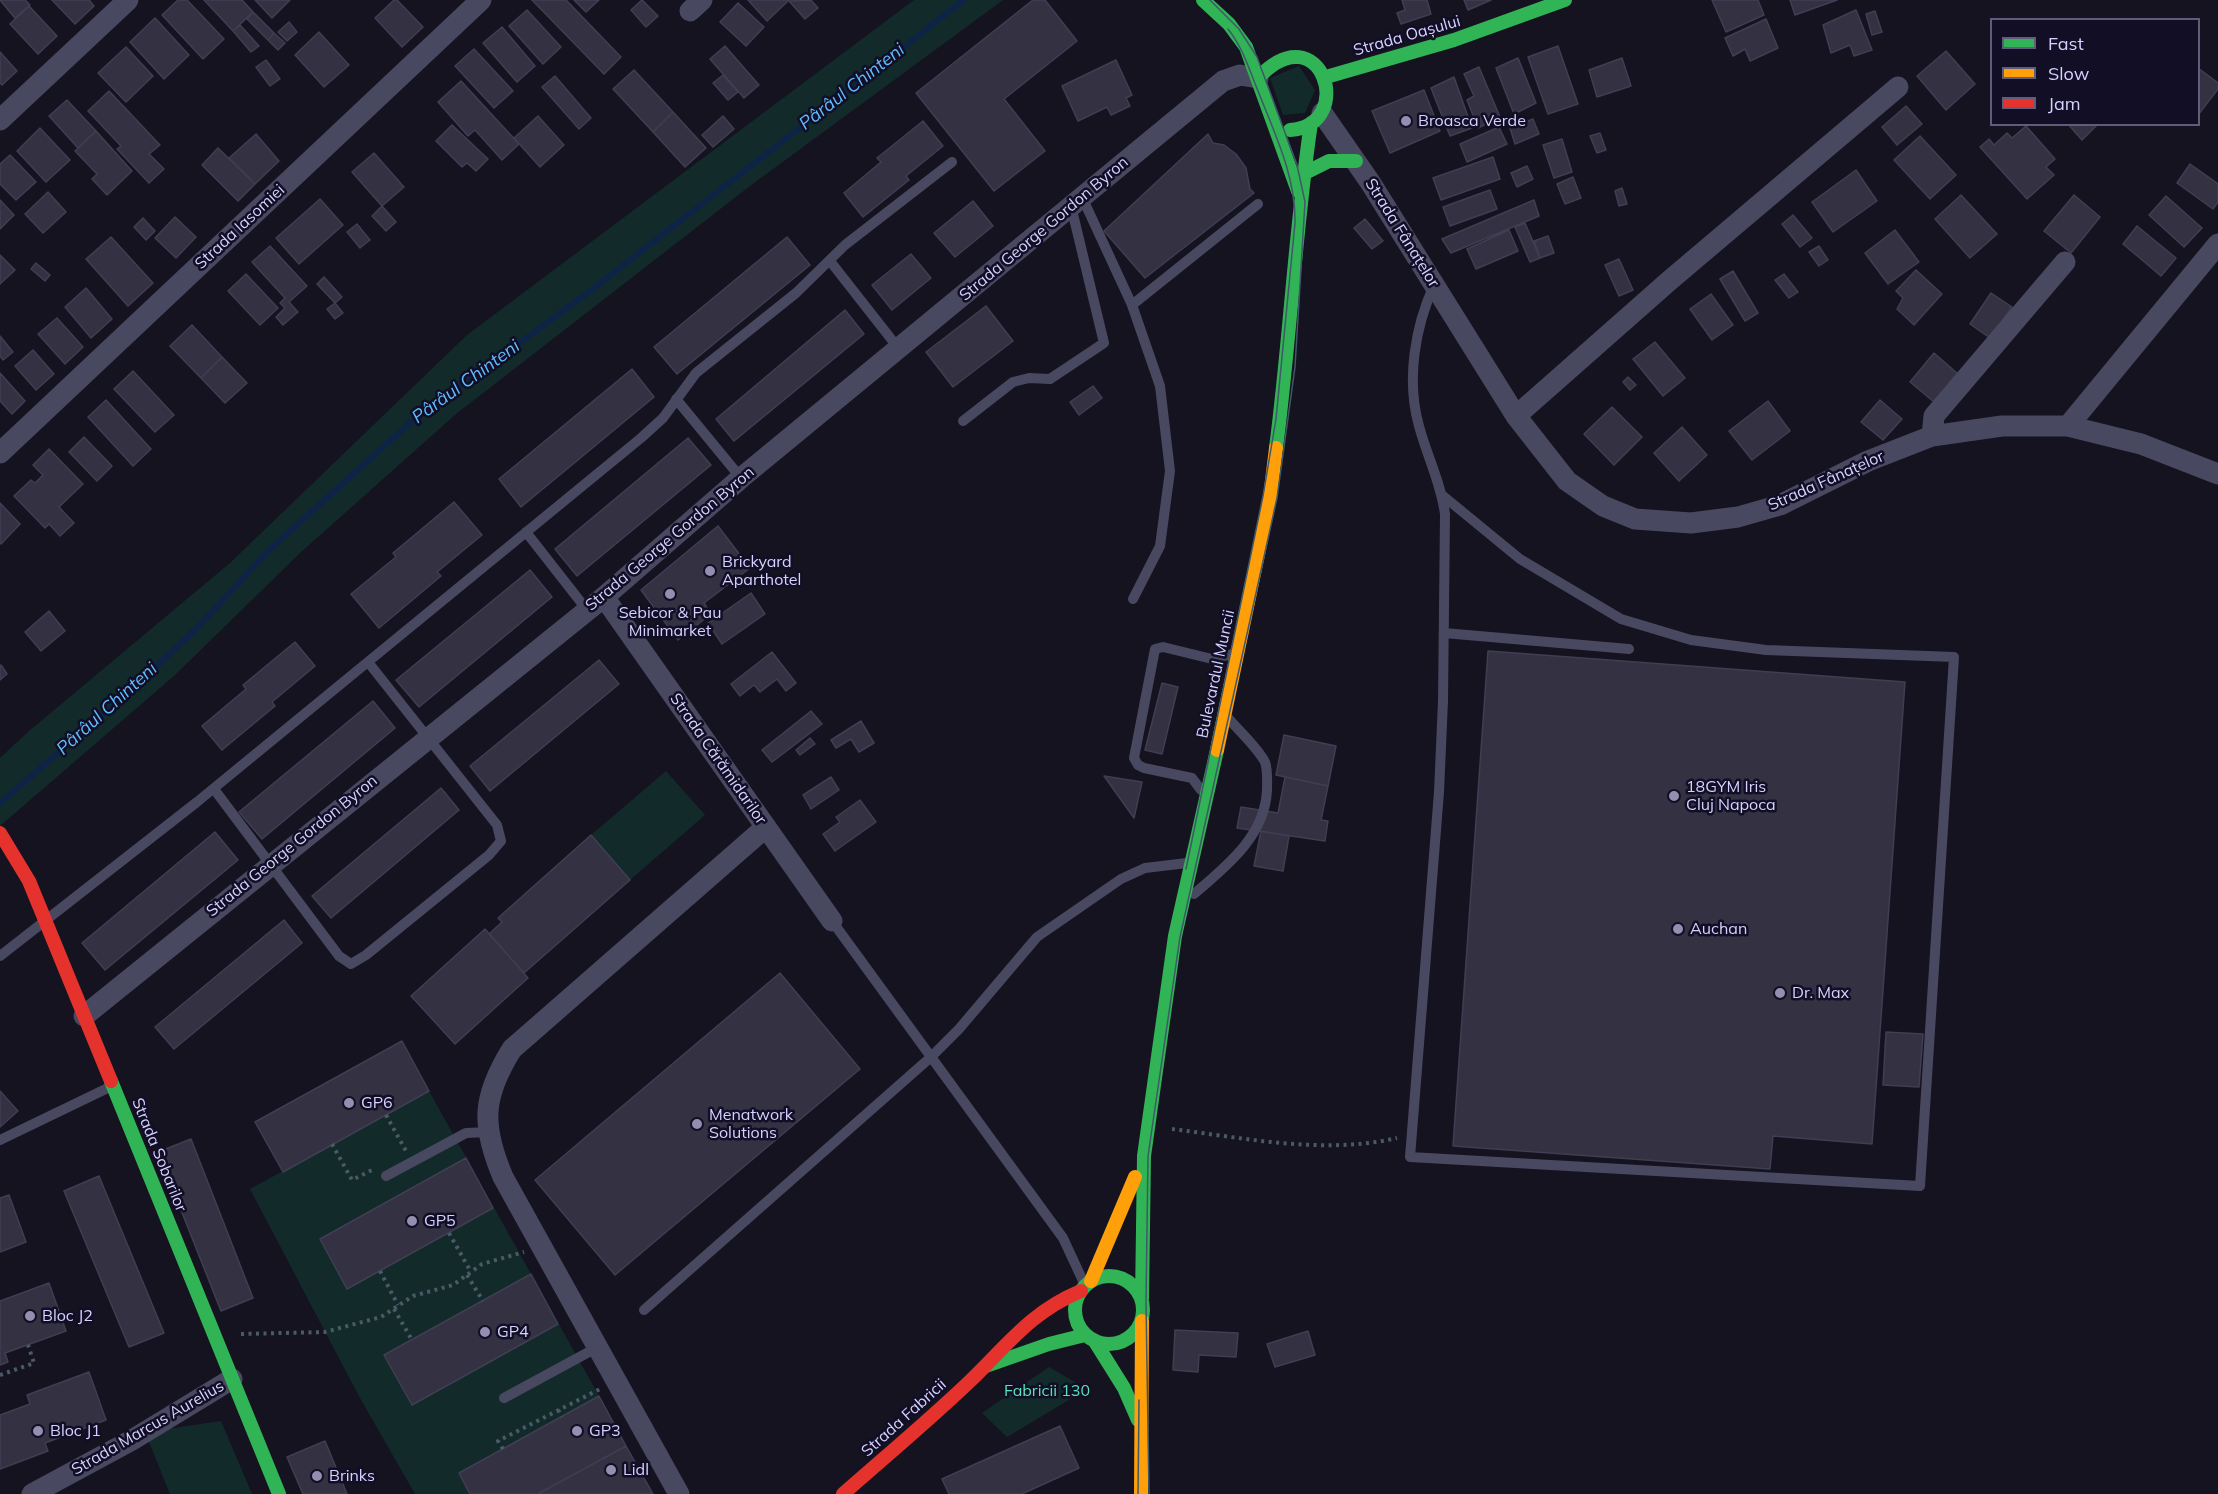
<!DOCTYPE html>
<meta charset="utf-8">
<style>
body{margin:0}
#map{position:relative;width:2218px;height:1494px;overflow:hidden;background:#151320;font-family:Mulish,sans-serif}
canvas{display:block}
.legend{position:absolute;left:1990px;top:18px;width:210px;height:108px;box-sizing:border-box;background:#110e25;border:2px solid #5f5c7c;margin:0;padding:8px 10px;list-style:none;font-size:18px;color:#d5d2ff}
.legend li{display:flex;align-items:center;gap:12px;height:30px}
.legend b{width:30px;border:2px solid #5f5c7c}
</style>
<div id="map">
<canvas width="2218" height="1494"></canvas>
<ul class="legend">
<li><b style="height:8px;background:#30b455"></b>Fast</li>
<li><b style="height:8px;background:#ff9f0a"></b>Slow</li>
<li><b style="height:8px;background:#e5322d"></b>Jam</li>
</ul>
</div>
<script>
const ctx = document.querySelector('canvas').getContext('2d');
ctx.lineJoin = 'round';
function paint(path, color) {
  ctx.fillStyle = color;
  ctx.fill(path, 'evenodd');
}
function strokePath(path, color, width, dash) {
  ctx.strokeStyle = color;
  ctx.lineWidth = width;
  ctx.lineCap = dash ? 'butt' : 'round';
  ctx.setLineDash(dash || []);
  ctx.stroke(path);
}
function drawText(font, color, halo, rows, align = 'center') {
  ctx.font = font + ' Mulish,sans-serif';
  ctx.lineWidth = 5;
  ctx.setLineDash([]);
  ctx.textBaseline = 'middle';
  ctx.strokeStyle = halo;
  ctx.fillStyle = color;
  for (const [text, x, y, turn = 0] of rows) {
    ctx.save();
    ctx.translate(x, y);
    ctx.rotate((+turn || 0) * Math.PI / 180);
    ctx.textAlign = isNaN(turn) ? turn : align;
    if (halo) ctx.strokeText(text, 0, 0);
    ctx.fillText(text, 0, 0);
    ctx.restore();
  }
}
paint(new Path2D(`
 M914 0H1003L750 186 456 414 300 553 175 675 0 826V758L29 731 230 563 467 335Z
 M1299 66 1315 90 1305 113 1283 115 1270 78Z
 M666 771 705 815 630 880 591 835Z
 M429 1091 599 1396 459 1473 470 1494H415L360 1398 250 1189Z
 M1049 1367 1087 1389 1007 1437 982 1413Z
 M221 1421 252 1494H170L145 1432Z`), '#122b2a');
strokePath(new Path2D(`
 M0 803 139 683 198 627 268 551 412 421 581 298 964 0`), '#0d2447', 6);
const building = new Path2D(`
 M0 0H25L30 5 15 18Z
 M52 0H89L94 6 75 24Z
 M178 0H187L224 39 203 59 162 15Z
 M204 0H242L253 12 233 31Z
 M255 0H290L272 18Z
 M394 0H397L423 27 402 47 375 18Z
 M532 0H566L621 57 604 74Z
 M574 0H599L586 12Z
 M642 0 658 16 646 27 631 10Z
 M748 0H789L767 21Z
 M811 0 818 8 805 19 789 1Z
 M1033 0H1045L1077 41 1004 99 1045 151 994 191 916 93Z
 M1402 0H1427L1431 14 1401 24 1397 13 1405 10Z
 M1464 0H1491L1468 10Z
 M1712 0H1758L1764 15 1726 32Z
 M1790 0H1837L1795 15Z
 M738 3 764 27 746 46 720 22Z
 M29 6 57 36 38 54 10 24Z
 M527 10 561 47 543 64 509 26Z
 M1856 10 1872 50 1854 56 1850 45 1831 53 1823 25Z
 M1875 11 1882 32 1872 35 1866 14Z
 M253 12 274 33 268 40 247 19Z
 M155 18 189 55 164 79 130 42Z
 M1766 19 1778 48 1750 61 1745 49 1733 56 1725 38Z
 M289 22 297 32 287 41 278 32Z
 M240 25 259 46 251 52 233 31Z
 M502 27 535 66 517 82 483 43Z
 M319 32 349 65 324 87 295 55Z
 M274 33 285 43 278 50 268 40Z
 M725 46 759 85 744 98 710 59Z
 M1558 46 1578 104 1548 114 1528 57Z
 M126 47 153 76 126 102 98 73Z
 M474 49 513 91 494 108 455 66Z
 M1946 51 1975 84 1946 110 1917 76Z
 M0 52 17 71 2 85 0 83Z
 M1518 58 1536 103 1514 114 1496 68Z
 M1622 58 1631 86 1597 97 1589 70Z
 M266 60 280 79 270 86 256 67Z
 M1116 60 1132 95 1126 98 1130 106 1111 115 1107 107 1078 121 1062 86Z
 M1479 67 1500 117 1478 128 1467 100 1474 96 1464 74Z
 M2198 68 2218 83V89L2198 115Z
 M634 70 673 112 653 132 613 89Z
 M723 75 738 92 728 100 713 83Z
 M555 76 591 118 579 129 542 87Z
 M1454 77 1472 128 1450 136 1431 88Z
 M461 81 519 144 502 160 475 130 468 136 438 102Z
 M1424 90 1440 131 1390 153 1372 111Z
 M109 91 160 145 149 154 164 169 149 183 117 149 121 146 88 111Z
 M67 100 96 131 78 148 49 116Z
 M1906 106 1922 124 1897 145 1882 127Z
 M673 112 706 148 685 167 653 132Z
 M538 116 564 145 540 167 514 138Z
 M723 116 734 129 713 147 702 135Z
 M1533 119 1539 134 1515 144 1510 128Z
 M923 121 943 146 906 176 909 180 863 217 844 193 881 162 877 158Z
 M2068 124H2098L2082 140Z
 M452 125 488 159 476 171 467 163 462 167 436 141Z
 M2026 126 2055 159 2046 167 2054 175 2027 199 1980 147 1989 139 1994 145 2007 133 2012 138Z
 M1499 127 1507 144 1467 162 1460 144Z
 M40 128 70 160 46 182 17 151Z
 M96 131 132 171 107 195 92 179 97 174 75 151Z
 M1600 133 1606 150 1597 153 1590 136Z
 M256 134 279 161 255 184 229 158Z
 M1208 134 1213 143 1224 145 1236 154 1246 168 1250 189 1254 193 1145 278 1104 231Z
 M1920 136 1956 175 1930 199 1894 160Z
 M1562 139 1572 172 1554 178 1543 145Z
 M218 148 255 184 238 201 202 165Z
 M374 153 404 187 382 206 352 172Z
 M10 155 36 182 16 200 0 184V164Z
 M1493 157 1500 179 1441 200 1433 178Z
 M2190 164 2218 184V202L2213 209 2177 183Z
 M1527 166 1533 179 1517 187 1511 173Z
 M1856 170 1877 201 1833 232 1812 202Z
 M1573 177 1581 198 1565 204 1557 184Z
 M1622 188 1627 204 1619 206 1615 191Z
 M1490 190 1497 209 1450 226 1443 207Z
 M48 192 66 212 43 233 25 214Z
 M1961 195 1997 234 1970 258 1935 219Z
 M2074 195 2100 217 2071 253 2044 231Z
 M2166 196 2202 228 2184 247 2149 215Z
 M320 199 343 225 299 264 276 238Z
 M0 200 14 215 0 229Z
 M1534 200 1539 216 1451 253 1442 239Z
 M973 201 993 226 955 257 934 233Z
 M382 206 396 222 386 231 372 216Z
 M1793 215 1812 238 1800 247 1782 224Z
 M175 217 196 237 176 258 155 238Z
 M143 218 155 231 146 240 134 227Z
 M1365 219 1383 241 1372 249 1354 228Z
 M1525 223 1540 258 1530 262 1515 227Z
 M357 224 370 240 360 248 347 232Z
 M2137 226 2176 258 2161 276 2123 244Z
 M1509 230 1518 251 1476 269 1467 249Z
 M1895 230 1919 262 1888 284 1865 253Z
 M1548 236 1554 253 1540 258 1534 241Z
 M111 237 153 283 128 306 86 259Z
 M787 237 810 265 677 374 654 347Z
 M270 246 307 286 289 302 298 312 283 325 276 317 285 308 280 303 285 298 252 262Z
 M1819 246 1828 260 1819 266 1809 252Z
 M911 254 931 278 892 310 872 285Z
 M0 255 15 270 0 284Z
 M1619 259 1633 290 1619 296 1605 265Z
 M36 263 50 275 45 281 31 269Z
 M1916 270 1942 294 1914 325 1897 309 1903 298 1896 291Z
 M1733 271 1758 313 1745 321 1720 279Z
 M246 274 278 308 260 325 228 291Z
 M1784 274 1798 292 1789 298 1775 280Z
 M324 277 342 297 335 303 317 284Z
 M86 288 112 319 91 338 65 307Z
 M1991 293 2012 307 1990 338 1970 324Z
 M1711 294 1733 325 1712 340 1690 309Z
 M335 303 343 313 335 319 327 309Z
 M986 306 1013 341 953 387 926 352Z
 M845 310 864 334 734 441 716 419Z
 M57 318 83 347 65 364 38 334Z
 M192 325 222 357 201 378 170 346Z
 M0 336 13 352 3 360 0 356Z
 M1655 342 1685 378 1663 396 1633 359Z
 M33 350 54 374 36 390 15 366Z
 M1934 353 1958 374 1934 402 1910 382Z
 M222 357 247 383 225 403 201 378Z
 M632 369 654 397 521 507 499 479Z
 M133 371 174 415 155 432 114 389Z
 M0 373 25 401 12 414 0 401Z
 M1628 377 1636 385 1630 390 1623 382Z
 M1093 386 1102 398 1079 415 1070 402Z
 M106 400 151 449 133 466 88 417Z
 M1880 400 1902 419 1883 440 1861 422Z
 M1768 401 1790 431 1752 460 1729 431Z
 M1612 407 1642 437 1614 465 1584 434Z
 M1682 427 1707 455 1679 481 1654 453Z
 M84 437 112 466 97 481 69 452Z
 M688 438 711 465 577 576 555 549Z
 M49 449 83 484 59 507 74 523 60 536 49 524 45 528 14 496 31 480 35 483 43 475 33 465Z
 M454 502 482 535 437 572 441 576 379 628 351 594 396 557 393 553Z
 M0 503 20 524 1 544 0 543Z
 M718 526 750 568 704 603 711 614 678 640 641 590Z
 M530 570 552 597 419 707 396 680Z
 M751 593 765 614 722 644 708 623Z
 M49 611 65 631 41 651 25 632Z
 M295 642 315 666 272 702 275 706 222 750 202 726 246 689 243 685Z
 M1488 651 1905 682 1872 1144 1773 1136 1770 1169 1453 1146Z
 M772 652 796 683 786 691 777 679 760 692 754 685 740 696 731 684Z
 M599 660 619 684 490 791 470 766Z
 M1 665 7 674 0 680V666Z
 M1162 683 1178 687 1162 754 1145 750Z
 M373 701 395 728 262 839 239 812Z
 M811 711 822 724 772 762 762 750Z
 M861 721 874 743 859 752 851 739 836 748 831 740Z
 M1284 735 1336 746 1328 786 1276 775Z
 M810 738 815 744 800 755 796 750Z
 M1104 776 1142 782 1134 818Z
 M831 777 839 790 811 809 803 795Z
 M1285 777 1328 786 1321 820 1328 821 1325 841 1237 828 1241 807 1278 813Z
 M441 788 459 810 331 918 312 896Z
 M860 800 876 822 835 851 823 834 840 822 836 817Z
 M1261 831 1289 836 1283 871 1254 866Z
 M215 832 238 860 105 970 82 943Z
 M591 835 630 880 524 973 489 934 502 922 498 918Z
 M284 920 302 943 174 1049 155 1027Z
 M485 929 528 978 455 1044 411 996Z
 M780 973 860 1069 615 1275 535 1180Z
 M1886 1032 1923 1034 1919 1087 1883 1085Z
 M402 1041 429 1091 283 1172 255 1122Z
 M0 1091 18 1111 0 1127Z
 M191 1139 253 1298 221 1311 158 1152Z
 M466 1158 493 1208 347 1289 320 1239Z
 M99 1176 164 1333 129 1347 64 1191Z
 M9 1195 26 1242 0 1252V1198Z
 M531 1274 558 1324 412 1405 384 1355Z
 M49 1283 66 1331 5 1353 8 1362 0 1365V1301Z
 M1175 1330 1238 1333 1236 1357 1199 1355 1198 1372 1173 1370Z
 M1308 1331 1315 1355 1275 1367 1267 1344Z
 M89 1372 106 1420 45 1443 48 1451 0 1469V1415L30 1404 27 1395Z
 M599 1396 626 1446 538 1494H470L459 1473Z
 M1060 1426 1079 1468 1022 1494H949L942 1479Z
 M325 1441 347 1494H303L287 1457Z
 M626 1446 653 1494H538Z`);
paint(building, '#333142');
strokePath(building, '#403e53', 1.5);
strokePath(new Path2D(`
 M386 1115 406 1151
 M1172 1129C1245 1138 1324 1155 1397 1138
 M332 1144 352 1180 374 1169
 M449 1233 471 1272
 M380 1271 398 1305
 M467 1275 483 1301
 M394 1309 412 1340
 M241 1334 325 1332 381 1317 413 1296 453 1285 482 1264 524 1252
 M0 1375 34 1363 28 1345
 M558 1410 562 1417
 M503 1449 498 1441 600 1389`), '#4a5a67', 4, [3, 4.5]);
strokePath(new Path2D(`
 M1082 197 1132 305 1160 386 1170 471 1160 546 1133 599
 M830 261 899 349
 M1434 285C1415 327 1406 380 1419 426 1427 456 1441 483 1445 514L1443 701 1439 792 1410 1157 1920 1186 1954 657 1766 650 1691 640 1621 619 1520 559 1442 495
 M1132 305 1258 204
 M676 399 741 478
 M963 421 1013 382 1029 378 1050 379 1104 343 1071 206
 M526 532 587 610
 M1444 633 1629 649
 M214 789 339 956 351 964 366 955 489 855 501 841 497 825 368 662
 M1201 790 1192 778 1144 768 1138 765 1134 758 1155 649 1163 647 1212 659 1232 654
 M1194 894C1227 866 1265 836 1267 790 1267 782 1268 770 1265 762 1257 747 1240 732 1229 719
 M832 921 1063 1238 1083 1281
 M0 956 197 802 641 438 663 418 696 373 796 293 845 245 952 162
 M0 1140 112 1086
 M386 1176 466 1133 489 1132
 M644 1310 931 1057 959 1029 1037 937 1121 879 1145 868 1187 863
 M504 1398 598 1347`), '#484860', 10);
strokePath(new Path2D(`
 M690 11 702 0
 M1322 113 1370 182 1516 416 1567 481 1603 506 1635 519 1691 523 1738 517 1780 505 1868 461 1932 436 2002 426H2068L2141 444 2218 474
 M0 120 128 0
 M1516 416 1669 281 1898 87
 M2068 426 2218 244
 M1932 436 1934 416 2065 262
 M0 453 481 0
 M604 597 832 921
 M84 1016 604 597 741 478 1223 81 1240 75 1258 78
 M32 1494 132 1440 232 1379
 M679 1494 503 1177C481 1125 482 1097 512 1049L766 827`), '#484860', 21);
strokePath(new Path2D(`
 M1203 0 1229 24 1246 47 1298 191
 M1326 77 1454 40 1565 0
 M1258 78C1321 11 1358 125 1290 130
 M1305 173 1329 161H1356
 M1276 448C1290 340 1295 231 1311 123
 M111 1081 279 1494
 M1075 1310a34 34 0 1 1 68 0a34 34 0 1 1-68 0Z
 M1142 1299 1144 1156 1175 936 1217 750
 M1094 1340 1124 1388 1138 1420
 M986 1366 1049 1344 1085 1335`), '#30b455', 14);
strokePath(new Path2D(`
 M1217 750 1270 497 1276 448
 M1091 1281 1135 1177
 M1141 1494 1142 1321`), '#ff9f0a', 14);
strokePath(new Path2D(`
 M0 833 29 881 111 1081
 M843 1494C885 1457 927 1422 968 1383 1006 1347 1030 1312 1081 1291`), '#e5322d', 14);
strokePath(new Path2D(`
 M1186 869 1263 496 1276 419 1295 223C1296 177 1275 134 1258 91 1249 69 1243 48 1228 29
 M1138 1494 1139 1400
 M1149 1494 1146 1302 1148 1156 1180 937 1277 498 1295 367 1305 202 1297 165 1257 57 1239 29 1210 0`), '#405869', 1.5);
for (const [x, y, r, color] of [
 [1406,121,6,"#928fb1"],
 [710,571,6,"#928fb1"],
 [670,594,6,"#928fb1"],
 [1674,796,6,"#928fb1"],
 [1678,929,6,"#928fb1"],
 [1780,993,6,"#928fb1"],
 [349,1103,6,"#928fb1"],
 [697,1124,6,"#928fb1"],
 [412,1221,6,"#928fb1"],
 [30,1316,6,"#928fb1"],
 [485,1332,6,"#928fb1"],
 [38,1431,6,"#928fb1"],
 [577,1431,6,"#928fb1"],
 [611,1470,6,"#928fb1"],
 [317,1476,6,"#928fb1"]
]) {
  const dot = new Path2D();
  dot.arc(x, y, r, 0, 2 * Math.PI);
  ctx.fillStyle = color;
  ctx.fill(dot);
  strokePath(dot, '#110e25', 2);
}
drawText('16px', '#d5d2ff', '#110e25', [
 ["Strada Oașului",1407,36,-16],
 ["Strada Iasomiei",240,227,-43],
 ["Strada George Gordon Byron",1044,229,-40],
 ["Strada Fânațelor",1402,233,58],
 ["Strada Fânațelor",1826,481,-24],
 ["Strada George Gordon Byron",670,539,-40],
 ["Bulevardul Muncii",1216,674,-78],
 ["Strada Cărămidarilor",718,759,55],
 ["Strada George Gordon Byron",292,846,-39],
 ["Strada Sobarilor",159,1155,68],
 ["Strada Fabricii",904,1418,-42],
 ["Strada Marcus Aurelius",148,1428,-30]
]);
drawText('16px', '#d5d2ff', '#110e25', [
 ["Broasca Verde",1418,121],
 ["Brickyard",722,562],
 ["Aparthotel",722,580],
 ["Sebicor & Pau",670,613,"center"],
 ["Minimarket",670,631,"center"],
 ["18GYM Iris",1686,787],
 ["Cluj Napoca",1686,805],
 ["Auchan",1690,929],
 ["Dr. Max",1792,993],
 ["GP6",361,1103],
 ["Menatwork",709,1115],
 ["Solutions",709,1133],
 ["GP5",424,1221],
 ["Bloc J2",42,1316],
 ["GP4",497,1332],
 ["Bloc J1",50,1431],
 ["GP3",589,1431],
 ["Lidl",623,1470],
 ["Brinks",329,1476]
], 'left');
drawText('16px', '#5ce1bb', '#110e25', [
 ["Fabricii 130",1047,1391]
]);
drawText('italic 18px', '#60bbff', '#110e25', [
 ["Pârâul Chinteni",852,87,-38],
 ["Pârâul Chinteni",466,382,-36],
 ["Pârâul Chinteni",107,709,-42]
]);
</script>
